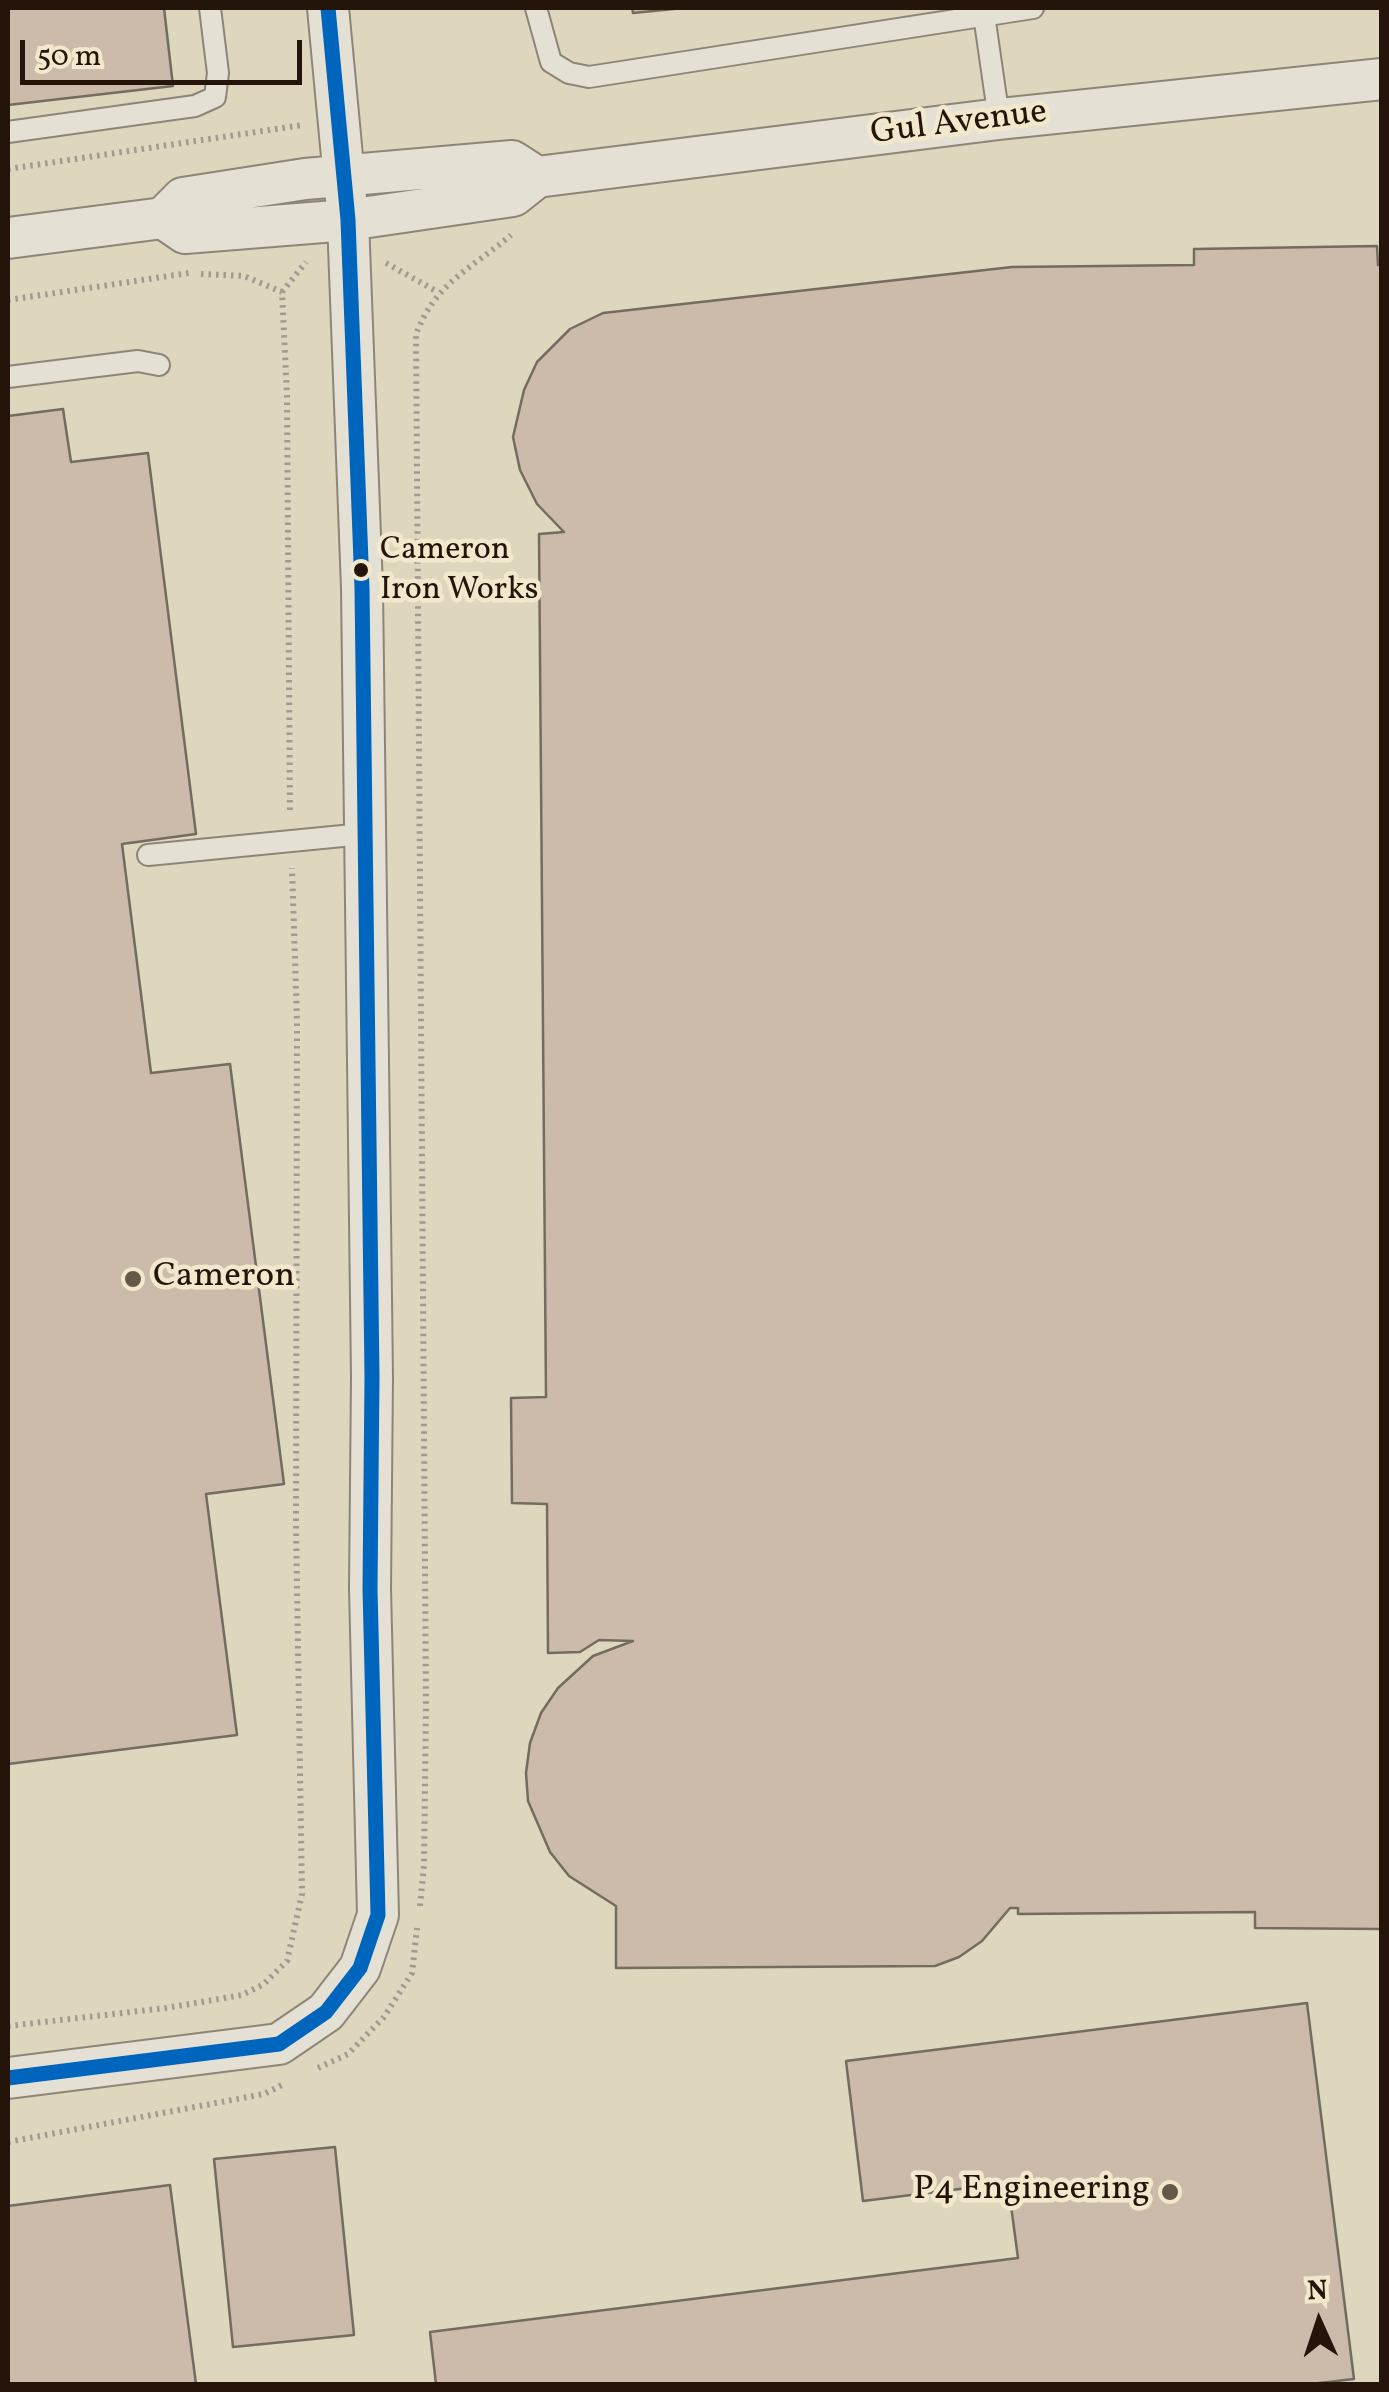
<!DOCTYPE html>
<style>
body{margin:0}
#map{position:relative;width:1389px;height:2392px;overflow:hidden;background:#ded6bd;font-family:Vollkorn,serif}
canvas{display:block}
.frame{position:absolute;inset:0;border:10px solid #25140a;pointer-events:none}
.north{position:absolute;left:1269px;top:2272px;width:100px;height:100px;-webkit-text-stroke:8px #f2e8cc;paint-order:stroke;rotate:357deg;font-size:28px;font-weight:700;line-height:40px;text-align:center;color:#25140a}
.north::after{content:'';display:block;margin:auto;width:35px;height:45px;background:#25140a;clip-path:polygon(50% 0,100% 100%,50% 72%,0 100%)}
.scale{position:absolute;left:20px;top:40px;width:282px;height:45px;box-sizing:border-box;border:5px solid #25140a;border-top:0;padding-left:12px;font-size:30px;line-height:35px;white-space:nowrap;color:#25140a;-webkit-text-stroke:8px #f2e8cc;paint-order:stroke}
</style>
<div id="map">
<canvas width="1389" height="2392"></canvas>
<div class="frame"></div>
<div class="north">N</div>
<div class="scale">50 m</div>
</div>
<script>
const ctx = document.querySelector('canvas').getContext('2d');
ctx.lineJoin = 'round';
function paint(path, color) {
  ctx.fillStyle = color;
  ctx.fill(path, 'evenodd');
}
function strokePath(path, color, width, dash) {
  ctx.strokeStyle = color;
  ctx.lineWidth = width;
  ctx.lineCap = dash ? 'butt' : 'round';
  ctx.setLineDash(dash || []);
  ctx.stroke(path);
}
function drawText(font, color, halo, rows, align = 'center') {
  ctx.font = font + ' Vollkorn,serif';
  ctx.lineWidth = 9;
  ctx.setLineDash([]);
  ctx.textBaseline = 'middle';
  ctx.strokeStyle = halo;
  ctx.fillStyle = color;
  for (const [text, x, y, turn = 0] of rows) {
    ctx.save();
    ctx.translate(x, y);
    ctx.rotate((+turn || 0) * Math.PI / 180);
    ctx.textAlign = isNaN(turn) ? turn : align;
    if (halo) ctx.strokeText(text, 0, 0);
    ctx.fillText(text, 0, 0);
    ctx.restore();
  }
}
const building = new Path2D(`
 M8 8H164L173 86 8 105Z
 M632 8H684L633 13Z
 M1377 246 1378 265 1382 264V1929L1255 1928V1912L1018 1914V1908H1010L982 1941 959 1957 935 1966 616 1968V1906L569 1876 550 1852 528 1801 526 1773 530 1743 541 1713 558 1688 593 1656 633 1641 599 1640 580 1652 548 1653 547 1504 512 1503 511 1398 546 1397 539 534 564 532 537 504 520 470 513 437 524 390 537 362 570 329 603 313 1012 267 1194 265V249Z
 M63 409 71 462 148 453 196 834 122 844 151 1073 230 1064 284 1484 206 1494 237 1735 8 1764V416Z
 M1307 2003 1354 2379 1311 2384H436L430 2332 1018 2258 1008 2183 863 2201 846 2061Z
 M335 2147 354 2335 233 2347 214 2159Z
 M170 2185 196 2384H8V2206Z`);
paint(building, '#cba');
strokePath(building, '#736c60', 2.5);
const service = new Path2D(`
 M536 8 551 62 569 73 589 77 1033 8
 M983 8 999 119
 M8 132 195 106 215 97 218 73 210 8
 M8 377 138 361 159 365
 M148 855 363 834`);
const minor = new Path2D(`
 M163 218 185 233 348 220 513 196 537 177 999 119 1382 79
 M8 238 163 218 183 198 305 179 512 161 537 177
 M8 2078 279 2044 326 2012 360 1968 378 1915 370 1589 372 1377 362 588 348 220 328 8`);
strokePath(service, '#8d8678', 24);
strokePath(minor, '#8d8678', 44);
strokePath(new Path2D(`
 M8 169 303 125
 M386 263 438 292
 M201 274 244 276 282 292 287 396 290 815
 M282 292 306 262
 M8 300 189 273
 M420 1906 424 1865 426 1705 416 334C437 281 470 270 511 235
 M8 2026 166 2008 242 1995 264 1984 287 1961 302 1894 296 1523 297 1020 292 868
 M318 2068 348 2054 384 2017 412 1973 417 1928
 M8 2142 264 2094 284 2084`), '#a09a91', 6, [2.5, 5]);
strokePath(service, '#e5e0d4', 20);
strokePath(minor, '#e5e0d4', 40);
strokePath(new Path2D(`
 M8 2078 279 2044 326 2012 360 1968 378 1915 370 1589 372 1377 362 588 348 220 328 8`), '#0065bd', 15);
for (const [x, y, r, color] of [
 [361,570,9,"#25140a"],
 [133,1279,10,"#665849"],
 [1170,2192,10,"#665849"]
]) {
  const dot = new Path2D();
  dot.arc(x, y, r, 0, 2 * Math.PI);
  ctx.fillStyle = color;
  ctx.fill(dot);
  strokePath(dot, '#f2e8cc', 4);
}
drawText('32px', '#25140a', '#f2e8cc', [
 ["Cameron",380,552],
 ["Iron Works",380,592]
], 'left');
drawText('35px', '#25140a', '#f2e8cc', [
 ["Gul Avenue",959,125,-7]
]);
drawText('35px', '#25140a', '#f2e8cc', [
 ["Cameron",153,1279],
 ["P4 Engineering",1150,2192,"right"]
], 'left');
</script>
